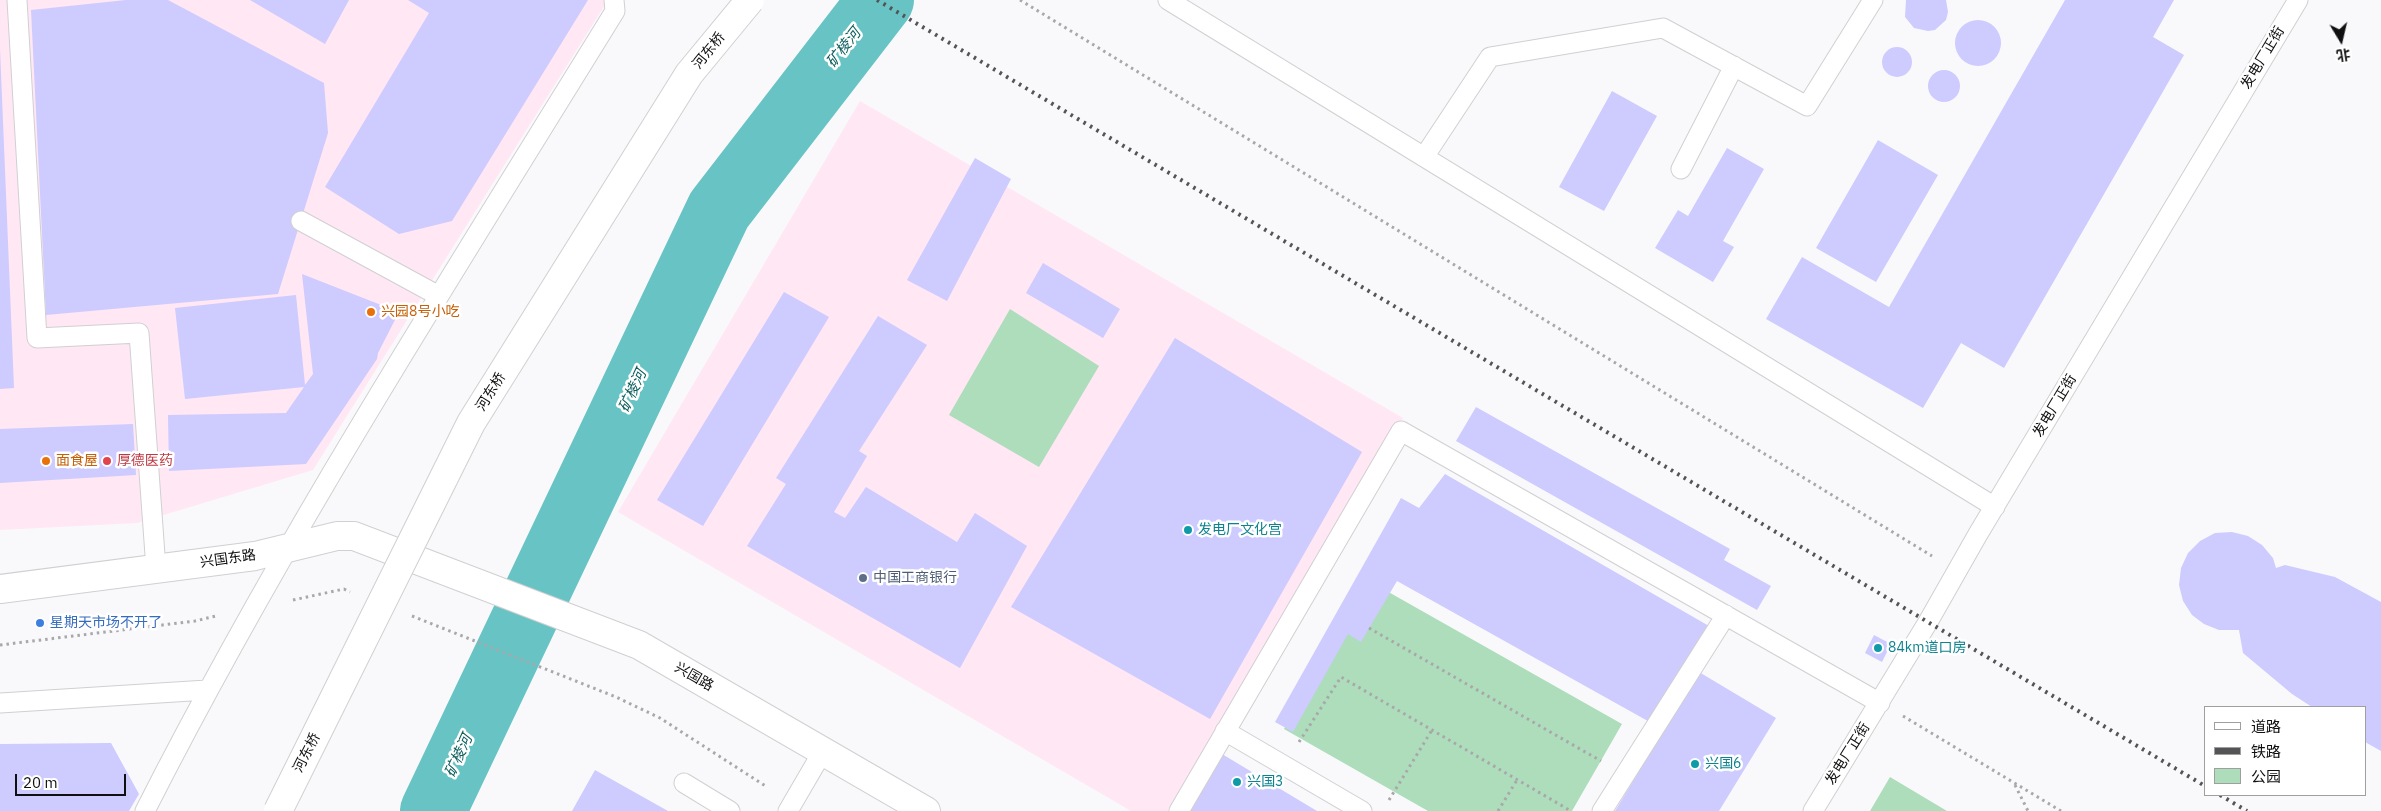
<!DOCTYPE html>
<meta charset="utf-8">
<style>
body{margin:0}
#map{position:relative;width:2381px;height:811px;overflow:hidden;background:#f9f9fc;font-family:"IBM Plex Sans","Noto Sans SC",sans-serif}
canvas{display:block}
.legend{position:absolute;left:2204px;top:706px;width:162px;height:90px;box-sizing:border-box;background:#fff;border:1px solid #9f9fa0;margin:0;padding:6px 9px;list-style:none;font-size:15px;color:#101011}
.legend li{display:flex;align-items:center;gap:10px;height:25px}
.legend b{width:25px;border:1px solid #9f9fa0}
.north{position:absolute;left:2316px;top:15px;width:50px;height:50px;-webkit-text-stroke:4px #fff;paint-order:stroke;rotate:171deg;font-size:14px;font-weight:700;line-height:20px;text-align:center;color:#101011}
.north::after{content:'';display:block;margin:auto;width:18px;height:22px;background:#101011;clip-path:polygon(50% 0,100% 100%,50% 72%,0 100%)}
.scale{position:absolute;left:15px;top:774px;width:111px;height:22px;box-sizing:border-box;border:2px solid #101011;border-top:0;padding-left:6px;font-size:15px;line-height:18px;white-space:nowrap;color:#101011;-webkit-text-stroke:4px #fff;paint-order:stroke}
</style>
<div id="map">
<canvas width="2381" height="811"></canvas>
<ul class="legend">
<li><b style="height:6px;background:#fff"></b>道路</li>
<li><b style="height:6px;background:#545456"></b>铁路</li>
<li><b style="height:14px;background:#adddbb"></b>公园</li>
</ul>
<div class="north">北</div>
<div class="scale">20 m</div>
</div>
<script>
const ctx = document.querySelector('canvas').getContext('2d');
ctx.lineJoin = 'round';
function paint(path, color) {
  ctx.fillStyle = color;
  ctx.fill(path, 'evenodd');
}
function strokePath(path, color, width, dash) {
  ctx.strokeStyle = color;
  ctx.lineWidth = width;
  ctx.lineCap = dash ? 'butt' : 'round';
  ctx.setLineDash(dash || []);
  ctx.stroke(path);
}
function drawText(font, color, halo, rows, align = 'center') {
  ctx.font = font + ' "IBM Plex Sans","Noto Sans SC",sans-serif';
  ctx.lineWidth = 5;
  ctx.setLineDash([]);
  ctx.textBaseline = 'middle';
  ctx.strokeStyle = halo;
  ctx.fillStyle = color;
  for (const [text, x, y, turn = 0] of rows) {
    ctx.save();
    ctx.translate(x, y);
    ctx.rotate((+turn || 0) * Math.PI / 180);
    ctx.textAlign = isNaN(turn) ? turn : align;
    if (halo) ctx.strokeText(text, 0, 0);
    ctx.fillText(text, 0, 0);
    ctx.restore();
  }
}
paint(new Path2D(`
 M0 0H608L313 470 137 523 0 530Z
 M860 101 1403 418 1172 811H1131L618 512Z`), '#ffe7f4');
paint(new Path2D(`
 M1010 309 1099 366 1039 467 949 415Z
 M1369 581 1622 724 1572 811H1428L1284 729Z
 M1890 777 1947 811H1870Z`), '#adddbb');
strokePath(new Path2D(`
 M433 811 719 210 881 0`), '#68c4c4', 66);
paint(new Path2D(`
 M126 0H168L324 83 328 133 278 294 46 315 31 10Z
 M250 0H349L325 44Z
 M408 0H588L452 221 399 234 325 187 429 13Z
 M1906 0H1946L1948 12 1946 20 1935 30 1928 31 1914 28 1905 17Z
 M2065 0H2174L2153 37 2184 55 2004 368 1961 343 1923 408 1766 319 1802 257 1889 307Z
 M1955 43a23 23 0 1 1 46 0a23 23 0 1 1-46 0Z
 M1882 62a15 15 0 1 1 30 0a15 15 0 1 1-30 0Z
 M0 49 14 388 0 389Z
 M1928 86a16 16 0 1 1 32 0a16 16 0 1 1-32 0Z
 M1612 91 1657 116 1604 211 1559 187Z
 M1878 140 1938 175 1876 282 1816 248Z
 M1727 148 1764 169 1723 241 1734 247 1713 282 1655 248 1678 210 1688 216Z
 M975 158 1011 179 947 301 907 280Z
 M1043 263 1120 309 1103 338 1026 293Z
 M302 274 399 312 378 353 377 359 306 464 169 471 168 415 286 413 304 387 185 399 175 308 296 295 305 385 313 374Z
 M784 292 829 317 703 526 657 500Z
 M878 316 927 345 859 451 867 456 834 512 845 518 866 487 957 542 975 513 1027 546 960 668 747 546 786 484 776 478Z
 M1175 338 1362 452 1210 719 1011 607Z
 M1476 407 1730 549 1724 560 1771 586 1757 610 1456 441Z
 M133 424 136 475 0 483V429Z
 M1445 474 1709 626 1655 725 1397 581 1361 642 1348 634 1293 732 1275 722 1401 498 1419 508Z
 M2232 532 2248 536 2262 545 2273 558 2276 568 2285 565 2335 577 2381 602V751L2365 742V707H2312L2292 694 2243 653 2239 630H2219L2204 624 2192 615 2183 601 2179 585 2181 568 2188 553 2200 541 2215 533Z
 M1874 635 1891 644 1882 662 1865 653Z
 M1699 672 1776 718 1719 811H1615Z
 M111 743 139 794 129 811H0V744Z
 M1222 754 1317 811H1187Z
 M595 770 668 811H572Z`), '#cecbfe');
const lane = new Path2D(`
 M17 0 37 338 139 333 156 569
 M1168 0 1995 507
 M1424 157 1490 57 1663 28 1807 106 1873 0
 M1681 169 1734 66
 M301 221 439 296
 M0 703 207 690
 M1225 731 1362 811
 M684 783 730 811
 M145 811C285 535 453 274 615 11L614 0
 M788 811 823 751
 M1179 811 1401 431 1880 703
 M1602 811 1726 615
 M1813 811 1928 622 1978 534 2298 0`);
const secondary = new Path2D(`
 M0 589 255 556 337 536H354L639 645 926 811`);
strokePath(lane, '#d0d0d3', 21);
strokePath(secondary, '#d0d0d3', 30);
strokePath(new Path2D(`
 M1020 0 1932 556
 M293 600 344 589 350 592
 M412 616 616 697 660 718 767 787
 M1369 628 1601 761
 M0 645 195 621 216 616
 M1903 716 2061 811
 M1299 742 1341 677 1571 811
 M2015 785 2028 811
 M1389 800 1432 730
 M1498 811 1517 780`), '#a8a8ab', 3, [2.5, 4]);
strokePath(lane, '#fff', 19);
strokePath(secondary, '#fff', 28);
strokePath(new Path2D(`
 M877 0 2205 786
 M2220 795 2247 811`), '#545456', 4, [2.5, 5]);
const secondaryBridge = new Path2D(`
 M278 811 471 423 689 74 750 0`);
strokePath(secondaryBridge, '#d0d0d3', 30, []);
strokePath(secondaryBridge, '#fff', 28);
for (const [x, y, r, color] of [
 [371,312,5,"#e8710a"],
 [46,461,5,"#e8710a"],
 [107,461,5,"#e0444e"],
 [1188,530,5,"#0f9aa8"],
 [863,578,5,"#5c6f8a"],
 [40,623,5,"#3f7fe0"],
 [1878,648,5,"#0f9aa8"],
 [1695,764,5,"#0f9aa8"],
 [1237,782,5,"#0f9aa8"]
]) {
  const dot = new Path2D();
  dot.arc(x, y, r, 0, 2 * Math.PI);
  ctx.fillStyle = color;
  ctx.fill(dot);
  strokePath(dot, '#fff', 2);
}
drawText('14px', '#101011', '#fff', [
 ["河东桥",709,51,-51],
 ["发电厂正街",2263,58,-59],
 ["河东桥",491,392,-58],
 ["发电厂正街",2055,406,-59],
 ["兴国东路",228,559,-8],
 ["兴国路",694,677,30],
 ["河东桥",307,753,-63],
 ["发电厂正街",1848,754,-58]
]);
drawText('14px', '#c56008', '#fff', [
 ["兴园8号小吃",381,312],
 ["面食屋",56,461]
], 'left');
drawText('14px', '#be3a42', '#fff', [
 ["厚德医药",117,461]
], 'left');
drawText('14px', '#0d838f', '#fff', [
 ["发电厂文化宫",1198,530],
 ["84km道口房",1888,648],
 ["兴国6",1705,764],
 ["兴国3",1247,782]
], 'left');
drawText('14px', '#4e5e75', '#fff', [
 ["中国工商银行",873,578]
], 'left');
drawText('14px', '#366cbe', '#fff', [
 ["星期天市场不开了",50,623]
], 'left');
drawText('italic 15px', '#0b5d5d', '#fff', [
 ["矿棱河",844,48,-52],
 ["矿棱河",633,391,-65],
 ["矿棱河",459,756,-65]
]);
</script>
